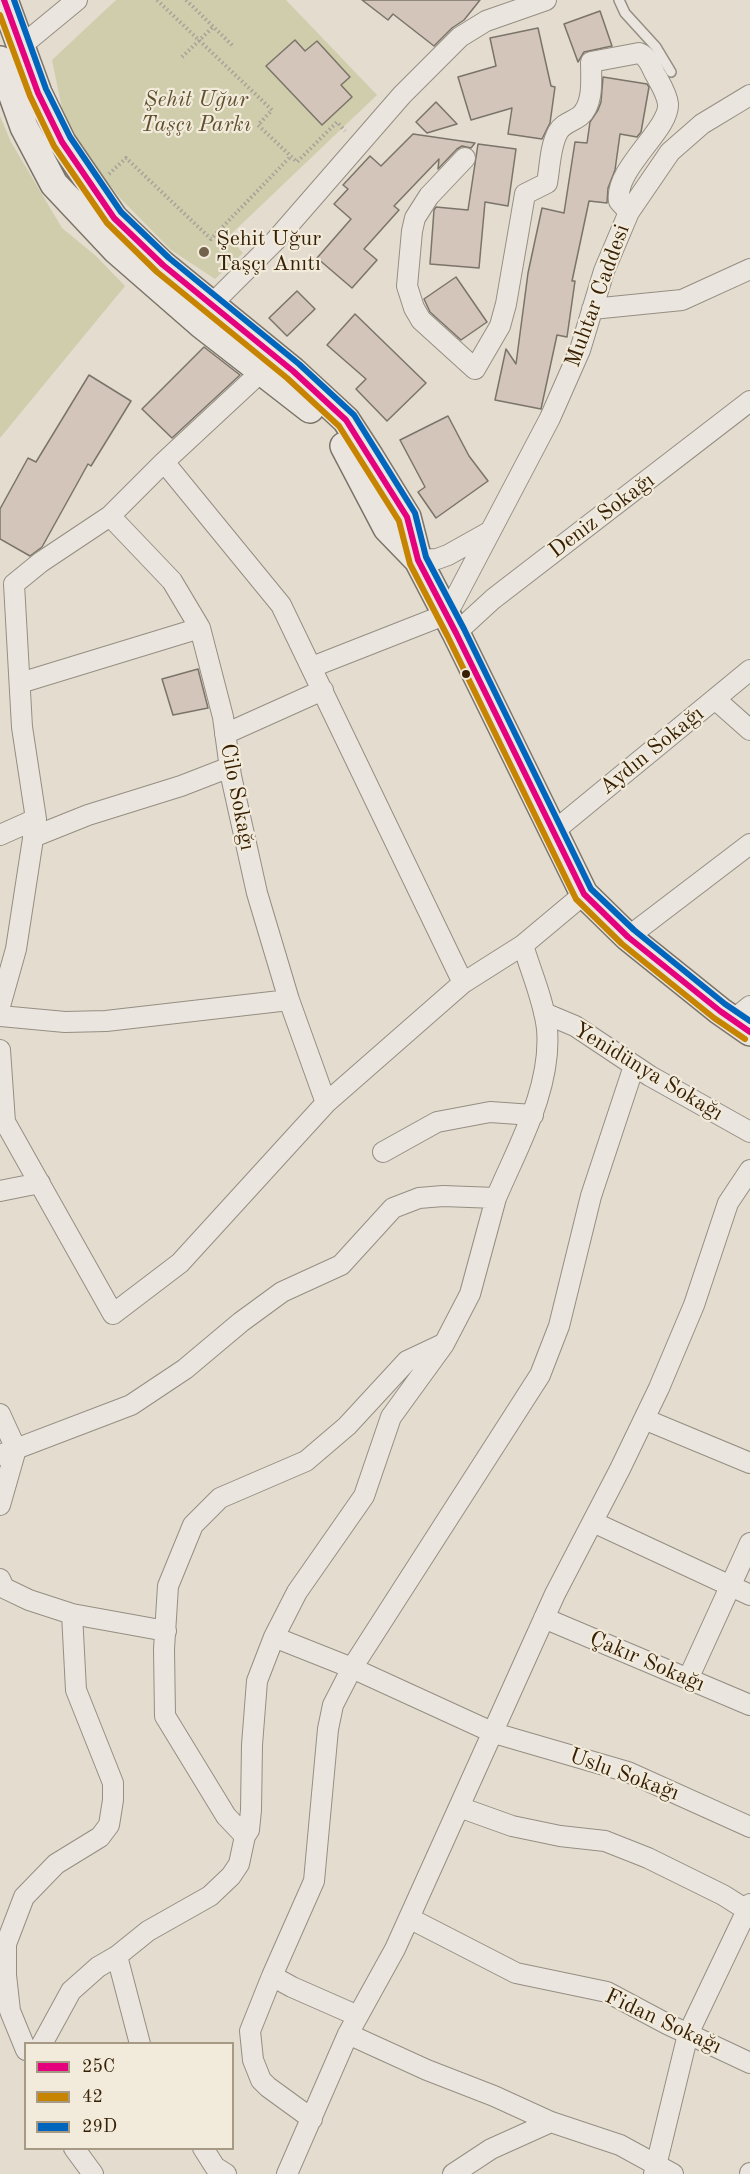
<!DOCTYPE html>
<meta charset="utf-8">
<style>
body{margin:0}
#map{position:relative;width:750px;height:2174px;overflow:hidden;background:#e3dccf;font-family:"Old Standard TT",serif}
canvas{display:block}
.legend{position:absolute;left:24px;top:2042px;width:210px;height:108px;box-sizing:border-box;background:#f2ebdb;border:2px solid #a79a85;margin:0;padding:8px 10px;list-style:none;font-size:18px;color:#372004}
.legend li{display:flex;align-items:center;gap:12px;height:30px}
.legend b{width:30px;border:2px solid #a79a85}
</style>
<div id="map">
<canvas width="750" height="2174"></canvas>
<ul class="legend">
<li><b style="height:8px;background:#e5007d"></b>25C</li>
<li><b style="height:8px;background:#c78401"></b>42</li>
<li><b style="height:8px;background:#0065bd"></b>29D</li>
</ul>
</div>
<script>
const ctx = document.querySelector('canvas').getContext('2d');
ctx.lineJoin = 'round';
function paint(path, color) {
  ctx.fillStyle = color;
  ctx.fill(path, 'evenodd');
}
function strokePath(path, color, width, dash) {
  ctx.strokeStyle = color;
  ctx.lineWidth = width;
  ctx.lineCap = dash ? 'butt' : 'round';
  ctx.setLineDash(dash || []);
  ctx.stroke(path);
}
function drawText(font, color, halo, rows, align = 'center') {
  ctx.font = font + ' "Old Standard TT",serif';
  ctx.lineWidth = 4.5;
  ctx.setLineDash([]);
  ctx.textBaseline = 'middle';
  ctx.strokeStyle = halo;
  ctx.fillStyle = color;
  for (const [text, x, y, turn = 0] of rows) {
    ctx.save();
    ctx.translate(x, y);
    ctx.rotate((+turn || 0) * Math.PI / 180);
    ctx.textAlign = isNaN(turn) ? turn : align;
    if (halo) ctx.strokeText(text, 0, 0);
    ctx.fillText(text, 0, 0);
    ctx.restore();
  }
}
paint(new Path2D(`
 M116 0H286L377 95 228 237 243 253 215 279 171 250 121 199 88 159 65 123 52 60Z
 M0 116 11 142 62 228 96 256 125 286 0 438Z`), '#cfcdac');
const building = new Path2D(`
 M362 0H480L464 20 452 28 434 46 393 14 388 20Z
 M600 11 612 46 584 52 578 62 564 24Z
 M538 28 551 86 555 87 550 123 542 139 508 134 512 108 471 120 458 77 496 66 490 38Z
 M295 40 305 51 317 41 350 77 341 85 352 97 322 125 266 66Z
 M603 77 647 84 649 87 641 132 637 137 620 134 615 170 608 188 607 203 589 201 572 281H575L567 337 557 335 541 409 495 400 506 349 516 364 528 273 542 208 564 213 575 142 587 143 590 122 598 110 601 102Z
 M436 102 457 124 427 133 416 122Z
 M413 134 475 143 471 148 462 146 457 149 438 169 439 159 394 206 399 210 364 249 377 260 352 288 317 258 351 219 334 204 348 189 343 185 370 156 381 166Z
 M478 144 516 149 508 206 485 202 479 268 430 264 434 210 436 207 468 210Z
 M456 277 487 322 461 340 430 312 424 299Z
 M297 291 315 309 287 336 269 318Z
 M355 314 426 383 387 421 356 389 366 379 327 345Z
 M204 347 240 375 172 438 142 409Z
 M89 375 131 401 91 466 88 464 42 547 30 556 0 539V509L28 458 36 462Z
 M448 416 469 456 488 481 436 518 418 492 425 487 400 440Z
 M198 669 208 708 173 715 162 679Z`);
paint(building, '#d3c5ba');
strokePath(building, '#7b7469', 1.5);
const lane = new Path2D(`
 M619 0 625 13 656 47 671 72`);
const street = new Path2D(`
 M20 47 77 0
 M465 158 429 196 415 218 412 231 407 286 414 308 421 320 475 369 500 326 506 304 525 194 547 183C550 167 550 146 558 132 563 123 572 122 580 116 594 104 591 79 591 62L639 53C648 56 651 66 655 74 660 83 667 94 668 104 670 129 614 169 619 201L629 212
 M211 305 275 241 402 95 460 37 486 21 546 0
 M592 309 682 300 750 269
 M110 516 172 581 200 628 223 717 231 776 257 893 289 1000 326 1103
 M418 560 437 559 448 555 489 532
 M456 633 493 599 750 401
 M312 667 447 614 550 418 580 350 604 271 629 212 670 152 702 124 750 95
 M20 683 200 628
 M715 699 750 730
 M225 734 323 690
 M553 832 750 670
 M0 835 36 819
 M33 837 88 815 181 786 230 767
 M628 937 750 844
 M523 945 584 894
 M0 1006 16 949 36 819 22 727 14 584 41 562 110 516 164 462
 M544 1013 575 1026 650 1076 750 1132
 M0 1016 65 1022 106 1021 289 1000
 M733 1020 750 1006
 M0 1050 5 1122 113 1314 180 1263 326 1103 463 983
 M634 1066 591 1196 559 1326 540 1375 352 1668 494 1733 628 1772 750 1827
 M383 1152 437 1122 490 1112 533 1115
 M0 1191 40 1183
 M0 1414 16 1449 0 1505
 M644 1419 750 1463
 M0 1455 131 1405 185 1369 241 1322 282 1292 341 1265 393 1208 419 1198 443 1196 496 1198C518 1146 552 1088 547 1029 544 1001 531 972 523 945L463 983 281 605 164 462 262 371
 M593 1522 750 1595
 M0 1579 4 1588 29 1600 72 1614 76 1690 113 1783V1800L109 1825 100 1837 56 1864 24 1897 6 1944V1975L10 2011 26 2050
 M72 1614 166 1631
 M544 1618 750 1705
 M274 1637 257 1681 252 1745 251 1810 249 1830 245 1836 226 1816 165 1716 164 1649 168 1586 193 1525 220 1498 306 1461 347 1426 407 1361 441 1345
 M688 1679 750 1543
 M459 1807 512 1826 560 1836 605 1841 648 1858 723 1895 750 1912
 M409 1918 516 1973 607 1992 667 2024 750 2063
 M117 1956 140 2044
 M272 1976 250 2031 253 2060 261 2080 268 2087 312 2119
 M358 2016 292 1987 272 1976 314 1881 328 1729 333 1705 352 1668 274 1637 297 1592 364 1496 391 1417 444 1344 470 1294 496 1198
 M42 2044 71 1991 98 1967 117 1956 148 1931 210 1896 231 1876 239 1864 245 1836
 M74 2148 93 2174
 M203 2148 215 2167 226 2174
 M287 2174 348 2034
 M453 2174 491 2149 551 2122
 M654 2174 688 2034 750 1904
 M673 2174 620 2145 551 2122 494 2096 427 2070 348 2034 395 1949 555 1594 620 1469 659 1388 694 1305 728 1203 750 1170
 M750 2174V2173`);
const secondary = new Path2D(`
 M4 0 38 93 62 142 114 218 163 265 293 371 346 420 370 457 407 517 418 560 456 633 584 894 628 937 720 1011 750 1032
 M0 60 24 127 54 184 116 250 202 325 310 409
 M344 446 387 528 417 559`);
strokePath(lane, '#958e83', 12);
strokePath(street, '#958e83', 22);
strokePath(secondary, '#7b7469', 30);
strokePath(new Path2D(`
 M157 0 272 110 258 125 297 162 337 122 345 131
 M186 0 234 47
 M182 57 213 27
 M109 174 126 158 211 239 291 156`), '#a7a199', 4, [1.5, 3]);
strokePath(lane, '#eae6df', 9);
strokePath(street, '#eae6df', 20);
strokePath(secondary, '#eae6df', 27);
strokePath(new Path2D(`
 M4 0 38 93 62 142 114 218 163 265 293 371 346 420 407 517 418 560 456 633 584 894 628 937 720 1011 750 1032`), '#e5007d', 6);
strokePath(new Path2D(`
 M0 15 30 96 54 146 107 223 157 272 287 378 339 426 399 521 410 564 448 637 576 899 622 944 714 1018 745 1039`), '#c78401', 6);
strokePath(new Path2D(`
 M14 0 46 89 70 137 121 212 169 258 299 364 354 415 415 513 426 557 464 629 591 889 634 930 725 1004 750 1021`), '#0065bd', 6);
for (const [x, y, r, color] of [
 [204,252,6,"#73624b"],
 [466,674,5,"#372004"]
]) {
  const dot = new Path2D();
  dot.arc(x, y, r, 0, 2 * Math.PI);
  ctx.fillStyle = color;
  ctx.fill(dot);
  strokePath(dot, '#f2ebdb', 2);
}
drawText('italic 22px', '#60502e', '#f2ebdb', [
 ["Şehit Uğur",196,100],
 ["Taşçı Parkı",196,125]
]);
drawText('22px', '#372004', '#f2ebdb', [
 ["Şehit Uğur",216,239],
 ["Taşçı Anıtı",216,264]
], 'left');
drawText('22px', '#372004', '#f2ebdb', [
 ["Muhtar Caddesi",598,296,-70],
 ["Deniz Sokağı",602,516,-37],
 ["Aydın Sokağı",652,751,-39],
 ["Cilo Sokağı",237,797,79],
 ["Yenidünya Sokağı",648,1072,31],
 ["Çakır Sokağı",647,1662,23],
 ["Uslu Sokağı",624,1775,20],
 ["Fidan Sokağı",663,2022,25]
]);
</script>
